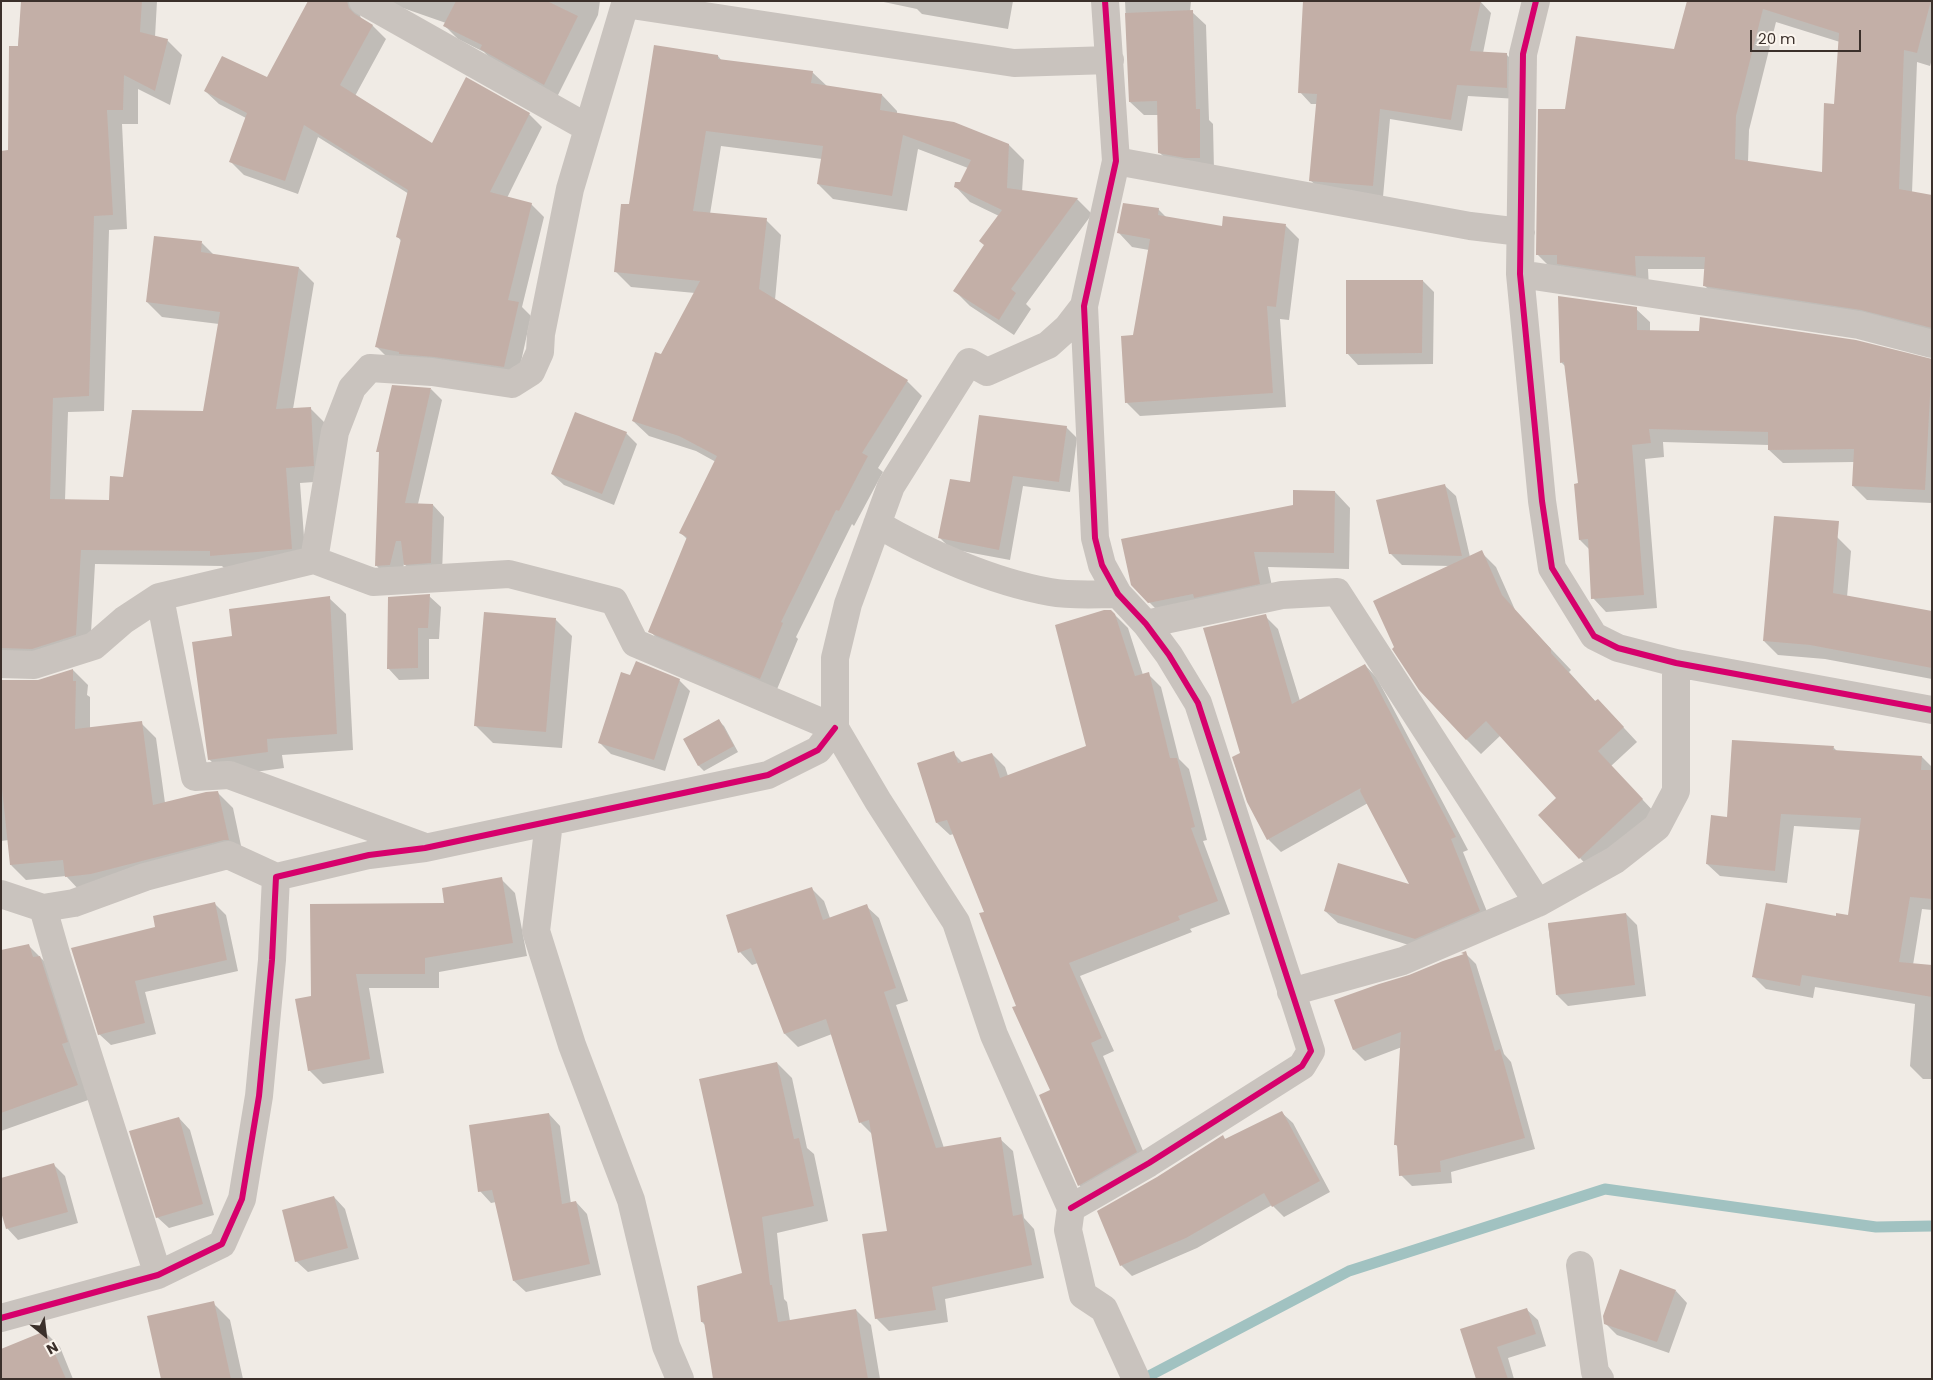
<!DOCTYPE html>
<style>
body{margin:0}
#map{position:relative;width:1933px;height:1380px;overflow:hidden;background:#f0ebe5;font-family:Poppins,sans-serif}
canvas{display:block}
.frame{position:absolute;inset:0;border:2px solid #3b302b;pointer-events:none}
.north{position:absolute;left:20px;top:1310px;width:50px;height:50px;-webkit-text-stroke:4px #fbf5ee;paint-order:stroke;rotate:151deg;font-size:14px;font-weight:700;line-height:20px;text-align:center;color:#3b302b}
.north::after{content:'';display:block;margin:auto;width:18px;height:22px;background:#3b302b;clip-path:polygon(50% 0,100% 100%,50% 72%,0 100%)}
.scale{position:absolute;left:1750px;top:30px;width:111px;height:22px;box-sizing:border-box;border:2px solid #3b302b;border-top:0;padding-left:6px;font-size:15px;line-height:18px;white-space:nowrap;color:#3b302b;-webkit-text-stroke:4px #fbf5ee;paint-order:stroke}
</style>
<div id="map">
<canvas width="1933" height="1380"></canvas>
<div class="frame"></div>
<div class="north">N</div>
<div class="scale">20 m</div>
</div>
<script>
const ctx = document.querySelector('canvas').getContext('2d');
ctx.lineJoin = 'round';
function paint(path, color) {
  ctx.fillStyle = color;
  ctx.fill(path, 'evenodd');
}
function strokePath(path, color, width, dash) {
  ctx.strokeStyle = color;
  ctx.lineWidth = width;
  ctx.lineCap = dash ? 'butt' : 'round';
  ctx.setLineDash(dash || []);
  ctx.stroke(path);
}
paint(new Path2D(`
 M22 1H157L155 37 167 40 182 55 170 105 138 89V124H122L127 229 109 230 104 411 68 412 65 500 110 502 124 479 205 412 219 324 162 317 147 302 202 243 214 255 299 268 314 283 293 409 310 408 325 423 328 481 300 483 306 564 226 570 222 566 95 564 90 650 1 675V152H9Z
 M309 1H367L360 15 361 19 373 26 386 39 355 96 433 145 529 114 542 127 507 198 531 204 544 217 522 307 531 316 517 380 390 360 377 347 401 241 398 237 409 194 318 137 298 194 244 175 231 162 246 118 219 104 205 91 267 79Z
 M387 1H600L598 15 557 97 494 62 484 52 458 39 445 26 446 23 403 8 402 10Z
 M879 1H1013L1008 29 922 14 917 9Z
 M1125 1H1191L1190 12H1192L1206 25 1209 120 1213 124 1214 171 1173 166 1159 152V115H1144L1130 102Z
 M1480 1 1491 13 1483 53 1507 55 1518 66V99L1468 96 1462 131 1390 119 1383 197 1322 191 1310 180 1317 104H1311L1300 92Z
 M1688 1H1932V59L1930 66 1917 62 1912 193 1932 196V337L1717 298 1704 285 1706 269H1648L1649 288 1550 267 1537 254 1566 110 1675 51ZM1776 22 1840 42 1835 105 1823 173 1748 162 1749 130Z
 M718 56 722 61 812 72 828 87 882 95 897 111V114L1009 145 1024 160 1022 192 1077 199 1092 214 1026 304 1031 309 1014 335 970 306 955 291 985 246 999 216 970 202 955 186 961 184 968 168 918 149 907 211 833 199 818 184 822 159 721 146 710 214 766 220 781 235 775 300 907 381 922 396 878 468 883 472 854 526 852 524 796 637 798 639 775 694 665 647 650 631 687 539 681 533 716 462 696 451 649 436 633 421 661 355 695 293 631 287 615 271 630 206Z
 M1158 209 1167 218 1223 228 1286 226 1299 239 1289 320 1280 319 1286 407 1140 416 1127 403 1134 336 1149 250 1132 247 1119 233Z
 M1423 281 1434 292 1433 364 1358 365 1347 353Z
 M1636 309 1650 322V331L1932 361V503L1867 500 1853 486 1854 462 1783 463 1769 450V445L1663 442 1664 457 1645 459 1657 608 1606 612 1593 598 1589 549 1580 540 1579 484 1566 367 1561 362Z
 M431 389 442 400 418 504 433 505 444 517 442 574 416 575 404 564 401 576 387 577 376 565 380 454 378 451Z
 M1066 427 1077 438 1070 492 1023 486 1010 560 951 549 940 538 971 484Z
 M626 433 637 444 614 505 564 485 552 474Z
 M1444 485 1456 496 1470 557 1481 552 1496 567 1516 612 1571 670 1569 672 1596 702 1612 715 1637 742 1611 766 1657 815 1594 873 1580 858 1558 798 1501 735 1481 754 1466 739 1451 566 1402 565 1391 554Z
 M1335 492 1350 508 1349 569 1268 567 1274 596 1165 618 1149 602 1294 506Z
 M1837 537 1851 551 1847 597 1932 612V679L1825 659 1778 655 1764 641Z
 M429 596 441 607 439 639H429V679L399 680 388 668Z
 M329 598 346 614 353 750 282 755 284 768 225 776 209 759 233 637Z
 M1111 611 1128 628 1143 675 1148 674 1161 687 1179 759 1189 769 1207 840 1203 841 1230 914 1190 929 1192 932 1080 976 1114 1051 1103 1056 1149 1165 1092 1198 1079 1185 1051 1091 1017 1006 985 912 954 834 950 835 937 823 953 753 963 763 992 754 1005 767 1008 776 1088 747Z
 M1265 616 1278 629 1300 701 1365 665 1377 678 1468 850 1463 852 1492 924 1428 951 1338 923 1325 911 1411 886 1368 803 1281 852 1268 839 1241 754Z
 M555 619 572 636 562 748 493 743 476 726Z
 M73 670 88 685 87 695 90 697V728L141 723 156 738 165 803 218 793 233 808 243 855 81 892 66 876 26 880 11 865 9 840 1 841V681H39Z
 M631 677 679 680 690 691 665 771 611 754 600 743Z
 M719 721 724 726 738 752 704 771 699 766 685 740Z
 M1833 747 1838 752 1922 757 1932 767V910L1922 909 1913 965 1932 966V1079H1923L1910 1066 1915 1004 1815 987 1813 998 1766 989 1753 976 1837 918 1849 917 1861 830 1794 826 1787 883 1720 876 1707 864 1729 818Z
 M501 879 515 893 527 956 439 972V988H369L384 1073 323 1084 309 1070 312 997 446 904Z
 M811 888 824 901 830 918 866 906 879 918 908 1001 896 1005 944 1148 1000 1139 1013 1151 1024 1218 1034 1229 1044 1278 945 1299 948 1322 889 1331 876 1318 889 1232 872 1134 860 1122 832 1034 798 1047 785 1034 758 963 752 965 740 952Z
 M215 904 226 915 238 971 145 992 156 1034 111 1045 99 1034 157 927Z
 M1626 914 1637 925 1646 996 1568 1006 1557 995 1548 924Z
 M28 945 54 971 91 1099 1 1131V996Z
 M1465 953 1476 964 1504 1054 1511 1062 1535 1149 1451 1172 1452 1183 1412 1186 1401 1175 1398 1147 1395 1144 1402 1047 1365 1061 1354 1050 1336 1001 1465 956 1463 954Z
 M777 1063 792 1078 807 1148 814 1154 828 1221 777 1233 784 1299 787 1302 790 1321 856 1310 871 1325 880 1379H715L705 1325 702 1322 743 1274Z
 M1282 1113 1293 1123 1330 1192 1284 1217 1272 1205 1197 1248 1132 1276 1121 1265 1226 1140Z
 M549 1114 560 1126 571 1204 576 1202 587 1214 601 1275 526 1292 514 1281 496 1202 491 1203 480 1191Z
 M179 1118 190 1130 214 1215 169 1228 157 1217Z
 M54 1165 65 1176 78 1223 18 1240 7 1228Z
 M334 1197 345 1209 359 1259 308 1272 296 1261Z
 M1676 1291 1687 1303 1669 1353 1617 1335 1605 1323Z
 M213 1303 230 1320 243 1379H163Z
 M1526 1309 1538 1320 1546 1346 1508 1358 1514 1379H1477L1461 1330Z
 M45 1332 60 1347 73 1379H1Z`), '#0003');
strokePath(new Path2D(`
 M1143 1379 1349 1271 1605 1189 1876 1227 1932 1226`), '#a1c2c1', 11);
paint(new Path2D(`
 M21 1H142L140 32 168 39 155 91 124 75 123 110H107L113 215 94 216 89 396 53 398 50 499 109 500 110 476 123 477 132 410 203 411 220 312 146 302 154 236 202 241 201 252 299 267 276 409 311 407 314 466 286 468 292 549 210 556V551L81 550 76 635 32 649 1 648V151L8 150 9 46H18Z
 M308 1H347L349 8 355 14 373 25 340 85 432 143 466 77 530 113 490 192 532 203 508 300 519 302 504 367 434 357 399 354V352L375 347 401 239 396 237 408 190 304 125 285 181 229 162 247 113 204 91 222 56 267 77Z
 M456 1H547L578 16 544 85 480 49 482 45 443 26Z
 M1303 1H1481L1470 51 1507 53V88L1457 85 1451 120 1380 109 1373 186 1309 181 1317 94 1298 93Z
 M1687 1H1931L1917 53 1904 50 1899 189 1932 195V328L1861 310 1703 286 1705 257 1635 256 1636 276 1557 264V255H1536L1538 109H1565L1576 36 1674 49ZM1763 9 1839 33 1834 104 1824 103 1822 172 1735 159 1736 116Z
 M1193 10 1196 109H1200V158H1185L1158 153 1157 101 1129 102 1125 13Z
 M654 45 718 55V59L813 71 811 83 882 94 880 110 954 122 1009 144 1007 188 1078 198 1011 289 1016 293 999 320 953 291 984 245 979 241 1002 210 954 187 955 182H960L971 160 903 135 892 196 817 184 823 146 706 131 693 211 767 218 759 289 908 380 862 453 868 456 839 511 836 510 781 622 783 623 760 679 648 632 687 537 679 533 717 456 679 436 632 421 655 352 661 354 700 281 614 272 621 204H629Z
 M1123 203 1159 208 1158 215 1222 226 1223 216 1286 224 1276 307 1267 306 1273 393 1125 403 1121 336 1133 335 1150 239 1117 233Z
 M1346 280H1423L1422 353 1346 354Z
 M1558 296 1637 307V330L1699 331 1700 317 1856 340 1932 359 1925 490 1852 486 1854 449 1768 450V432L1649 429 1651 443 1632 445 1644 595 1591 599 1588 539 1579 540 1574 484 1578 483 1564 362 1560 363Z
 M392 385 431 388 405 503 433 504 431 563 404 565 401 541H396L390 565 375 566 379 452H376Z
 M575 412 627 432 602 494 551 474Z
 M979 415 1067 426 1059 482 1013 476 999 550 938 538 950 479 970 482Z
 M1445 484 1462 556 1389 554 1376 500Z
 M1293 490 1335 491 1334 553 1254 552 1260 584 1194 598 1193 594 1148 603 1131 585 1121 539 1293 505Z
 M1774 516 1839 521 1833 593 1932 611V668L1810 645 1763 641Z
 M1482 550 1502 595 1551 649V653L1595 701 1598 699 1624 727 1598 751 1643 799 1579 859 1538 815 1556 798 1486 721 1466 740 1419 690 1392 649 1394 647 1373 601Z
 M430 594 428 628H418V668L387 669 388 597Z
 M330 596 337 734 267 739 268 752 208 760 192 642 232 636 229 609Z
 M1104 610H1111L1115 614 1135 676 1149 672 1170 758H1177L1195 827 1191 828 1218 901 1178 916 1180 920 1069 963 1102 1038 1091 1043 1137 1152 1078 1186 1039 1095 1050 1090 1012 1007 1016 1006 979 913 984 912 947 820 936 823 917 763 954 751 958 763 992 753 1000 778 1086 746 1055 625Z
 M484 612 556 618 546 732 474 726Z
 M1266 614 1292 704 1365 664 1456 837 1451 839 1480 911 1415 939 1324 911 1338 863 1409 884 1360 791 1361 788 1267 840 1247 802 1232 757 1240 753 1203 628Z
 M636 661 680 679 654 760 598 743 621 672 630 675Z
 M73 669V681H76L75 729 142 721 153 805 206 792 218 791 229 840H224L91 874 65 877 63 860 10 865 1 779V680H38Z
 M719 719 734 746 698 766 683 739Z
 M1732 740 1834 746 1833 750 1922 756 1921 770H1932V899L1910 897 1899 962 1932 965V997L1802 975 1800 986 1752 977 1766 903 1836 916V913L1848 915 1861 818 1781 814 1775 871 1706 864 1711 815 1727 817Z
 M502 877 513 943 425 958V974H356L370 1059 308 1071 295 999 311 996 310 904 444 903 442 888Z
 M812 887 823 920 867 904 896 988 884 992 936 1148 1001 1137 1013 1216 1022 1214 1032 1265 932 1287 936 1310 875 1319 862 1234 887 1231 869 1120 859 1123 826 1019 784 1034 751 948 738 953 726 915Z
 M215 902 227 960 135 981 145 1023 98 1035 71 948 155 927 153 916Z
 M1626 913 1635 985 1556 995 1548 923Z
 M29 944 33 957 40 956 68 1042 62 1044 78 1085 1 1113V950Z
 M1466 951 1495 1051 1500 1049 1525 1138 1440 1161 1441 1172 1399 1176 1397 1145H1394L1401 1032 1353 1050 1334 1000 1379 984 1409 975 1443 961 1464 954 1461 953Z
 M777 1062 794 1139 799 1138 814 1206 762 1217 770 1285H772L778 1322 856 1309 868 1379H713L704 1322H701L697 1286 742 1273 699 1079Z
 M1282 1111 1320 1181 1272 1207 1264 1193 1186 1238 1120 1266 1097 1211 1157 1177 1223 1135 1225 1139Z
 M549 1113 562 1204 576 1201 590 1264 513 1281 492 1190 478 1192 469 1125Z
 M179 1117 203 1204 156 1218 129 1131Z
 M54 1163 68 1212 6 1229 1 1212V1178Z
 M334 1196 348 1248 295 1262 282 1210Z
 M1620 1269 1676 1290 1657 1342 1604 1324 1603 1316Z
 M214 1301 231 1379H161L147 1316Z
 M1527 1308 1536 1334 1497 1347 1508 1379H1476L1460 1329Z
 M45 1331 66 1379H1V1349Z`), '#c3afa7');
strokePath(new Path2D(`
 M363 1 588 128
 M1536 1 1523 54 1520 274 1542 501 1552 568 1594 636 1618 648 1676 663 1932 710
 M625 4 1014 63 1110 60
 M1116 161 1470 226 1521 232
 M1520 274 1859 325 1932 344
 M1084 306 1067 328 1048 345 987 372 969 362 891 486 863 563 848 604 835 658V728L878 801 956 922 994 1035 1071 1208 1068 1230 1083 1295 1104 1309 1136 1379
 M877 524C927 553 993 582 1050 592 1072 596 1096 594 1118 594
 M314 560 335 432 352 388 370 368 432 372 512 384 531 372 540 352 541 334 570 189 626 1
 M160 598 195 777 229 775 422 846
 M1146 624 1282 595 1337 592 1538 903
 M1 664 34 665 94 646 124 620 159 597 314 560 373 582 509 574 614 601 635 643 835 728
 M549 822 536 931 572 1045 631 1200 666 1346 680 1379
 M1 894 43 908 74 903 145 877 228 855 276 877
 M43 908 57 957 158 1275
 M1291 992 1403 961 1538 903 1615 860 1657 827 1676 791V663
 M1071 1208 1149 1163 1302 1066 1311 1051 1198 703 1169 655 1146 624 1118 594 1102 565 1095 538 1084 306 1116 161 1105 1
 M1580 1265 1595 1372 1600 1379
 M1 1318 158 1275 222 1244 242 1199 259 1096 272 960 276 877 369 855 425 848 768 775 818 750 835 728`), '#c9c3be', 28);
strokePath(new Path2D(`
 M1536 1 1523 54 1520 274 1542 501 1552 568 1594 636 1618 648 1676 663 1932 710
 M1071 1208 1149 1163 1302 1066 1311 1051 1198 703 1169 655 1146 624 1118 594 1102 565 1095 538 1084 306 1116 161 1105 1
 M1 1318 158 1275 222 1244 242 1199 259 1096 272 960 276 877 369 855 425 848 768 775 818 750 835 728`), '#d6006c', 6);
</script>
